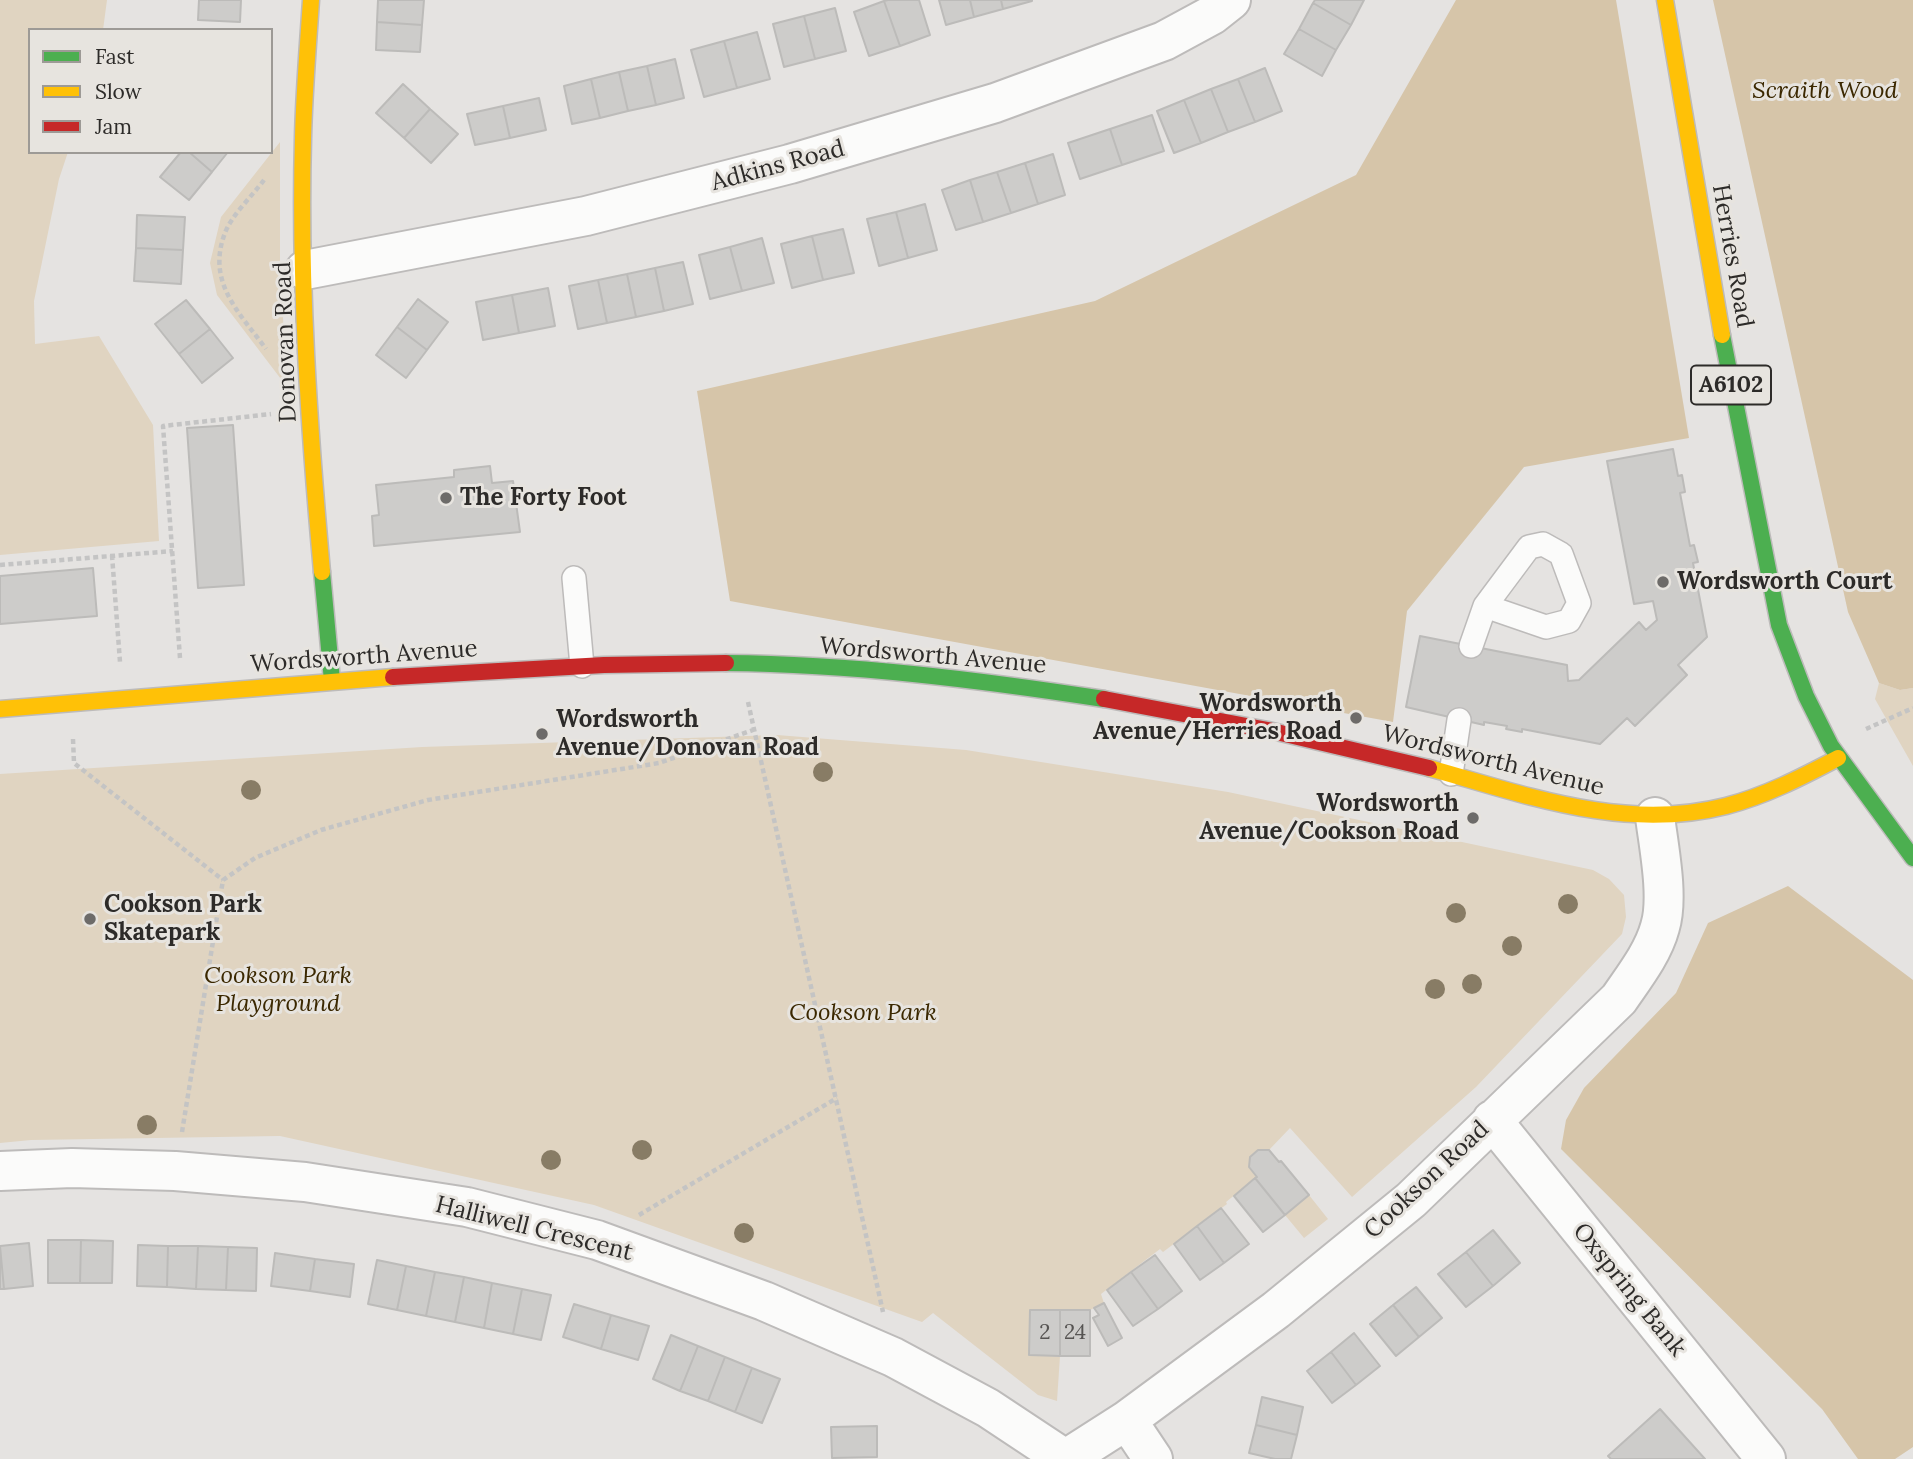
<!DOCTYPE html>
<style>
body{margin:0}
#map{position:relative;width:1913px;height:1459px;overflow:hidden;background:#e5e3e1;font-family:Lora,serif}
canvas{display:block}
.legend{position:absolute;left:28px;top:28px;width:245px;height:126px;box-sizing:border-box;background:#e7e4df;border:2px solid #9d9a96;margin:0;padding:9px 12px;list-style:none;font-size:21px;color:#2d2b29}
.legend li{display:flex;align-items:center;gap:14px;height:35px}
.legend b{width:35px;border:2px solid #9d9a96}
</style>
<div id="map">
<canvas width="1913" height="1459"></canvas>
<ul class="legend">
<li><b style="height:9px;background:#4caf50"></b>Fast</li>
<li><b style="height:9px;background:#ffc107"></b>Slow</li>
<li><b style="height:9px;background:#c62828"></b>Jam</li>
</ul>
</div>
<script>
const ctx = document.querySelector('canvas').getContext('2d');
ctx.lineJoin = 'round';
function paint(path, color) {
  ctx.fillStyle = color;
  ctx.fill(path, 'evenodd');
}
function strokePath(path, color, width, dash) {
  ctx.strokeStyle = color;
  ctx.lineWidth = width;
  ctx.lineCap = dash ? 'butt' : 'round';
  ctx.setLineDash(dash || []);
  ctx.stroke(path);
}
function drawText(font, color, halo, rows, align = 'center') {
  ctx.font = font + ' Lora,serif';
  ctx.lineWidth = 6;
  ctx.setLineDash([]);
  ctx.textBaseline = 'middle';
  ctx.strokeStyle = halo;
  ctx.fillStyle = color;
  for (const [text, x, y, turn = 0] of rows) {
    ctx.save();
    ctx.translate(x, y);
    ctx.rotate((+turn || 0) * Math.PI / 180);
    ctx.textAlign = isNaN(turn) ? turn : align;
    if (halo) ctx.strokeText(text, 0, 0);
    ctx.fillText(text, 0, 0);
    ctx.restore();
  }
}
paint(new Path2D(`
 M0 0H107L103 30H30V152H68L59 179 34 301 35 344 99 336 153 425 159 541 0 555Z
 M280 142V266L287 387 217 295 210 263 221 217Z
 M1879 683 1900 690 1913 688V766L1875 699Z
 M777 735 966 750 1228 792 1593 870 1609 879 1624 895 1626 917 1622 934 1476 1087 1352 1197 1290 1128 1269 1150H1258L1257 1177 1226 1202 1227 1204 1163 1252 1160 1249 1101 1294 1104 1303 1090 1310 1060 1356 1057 1401 1038 1395 933 1313 922 1322 594 1205 280 1136 31 1140 0 1143V774L422 747Z
 M1309 1195 1328 1219 1304 1238 1285 1215Z`), '#e0d4c1');
paint(new Path2D(`
 M1456 0H1616L1689 438 1524 467 1407 611 1393 722 730 601 697 391 1095 301 1356 175Z
 M1713 0H1913V688L1900 690 1879 683 1848 612Z
 M1788 886 1913 980V1447L1895 1459H1858L1822 1409 1561 1149 1566 1120 1584 1088 1676 993 1708 923Z`), '#d6c5a9');
const building = new Path2D(`
 M199 0H241L240 22 198 20Z
 M378 0H424L422 25 377 22Z
 M888 0H919L930 35 900 46 884 1Z
 M939 0H970L974 17 946 25Z
 M970 0H1001L1003 9 974 17Z
 M1001 0H1032V1L1003 9Z
 M1315 0H1364L1351 25 1313 3Z
 M884 1 900 46 869 56 854 12Z
 M1313 3 1351 25 1336 50 1299 29Z
 M835 8 846 51 815 59 804 16Z
 M804 16 815 59 784 67 773 24Z
 M377 22 422 25 420 52 376 50Z
 M1299 29 1336 50 1322 76 1284 54Z
 M757 32 770 79 737 88 724 41Z
 M724 41 737 88 704 97 691 50Z
 M675 59 684 98 656 105 647 66Z
 M647 66 656 105 628 111 619 72Z
 M1265 68 1282 111 1255 122 1238 79Z
 M619 72 628 111 600 118 591 79Z
 M591 79 600 118 572 124 564 86Z
 M1238 79 1255 122 1228 132 1211 89Z
 M403 84 430 109 404 138 376 113Z
 M1211 89 1228 132 1201 143 1184 100Z
 M539 98 546 130 510 138 503 106Z
 M1184 100 1201 143 1174 153 1157 111Z
 M503 106 510 138 475 145 467 114Z
 M430 109 458 134 431 163 404 138Z
 M1152 115 1164 151 1122 165 1110 129Z
 M1110 129 1122 165 1080 179 1068 143Z
 M181 152H189L212 172 189 200 160 177Z
 M189 152H228L212 172Z
 M1053 154 1065 195 1038 204 1025 163Z
 M1025 163 1038 204 1011 213 997 172Z
 M997 172 1011 213 983 222 970 180Z
 M970 180 983 222 956 230 942 190Z
 M925 204 937 250 908 258 896 212Z
 M896 212 908 258 879 266 867 219Z
 M137 215 185 217 183 250 136 248Z
 M843 229 854 273 823 280 812 236Z
 M812 236 823 280 792 288 781 244Z
 M762 238 774 283 742 291 730 247Z
 M730 247 742 291 710 299 699 255Z
 M136 248 183 250 181 284 134 281Z
 M683 262 693 304 664 311 655 268Z
 M655 268 664 311 636 317 627 274Z
 M627 274 636 317 607 323 598 280Z
 M598 280 607 323 578 329 569 286Z
 M548 288 555 326 519 333 512 295Z
 M512 295 519 333 483 340 476 302Z
 M418 299 448 322 427 350 397 327Z
 M186 300 210 329 179 354 155 324Z
 M397 327 427 350 406 378 376 355Z
 M210 329 233 358 202 383 179 354Z
 M233 425 244 585 198 588 187 428Z
 M1673 449 1678 476 1682 475 1685 492 1680 493 1690 546 1694 545 1698 562 1693 563 1707 637 1678 665 1687 675 1635 726 1627 718 1600 744 1522 729V732L1506 729 1507 726 1484 722V725L1406 707 1420 636 1567 665 1568 681 1579 680 1639 622 1646 630 1657 620 1653 601 1634 604 1607 461Z
 M490 466 492 483 513 481 520 532 374 546 372 516 379 515 376 485 454 477V470Z
 M93 568 97 616 0 624V576Z
 M1258 1150H1269L1279 1162 1281 1161 1309 1195 1285 1215 1255 1178 1257 1177 1249 1167 1250 1157Z
 M1255 1178 1285 1215 1263 1232 1234 1196Z
 M1221 1208 1249 1244 1224 1263 1197 1226Z
 M1197 1226 1224 1263 1200 1280 1174 1244Z
 M1493 1230 1520 1263 1493 1286 1466 1252Z
 M48 1240H81L80 1283H48Z
 M81 1240 113 1241 112 1283H80Z
 M29 1243 33 1286 4 1289 0 1246Z
 M138 1245 168 1246 167 1287 137 1286Z
 M0 1246 4 1289H0Z
 M168 1246H198L196 1289 167 1287Z
 M198 1246 228 1247 226 1290 196 1289Z
 M228 1247 257 1248 256 1291 226 1290Z
 M1466 1252 1493 1286 1466 1307 1438 1274Z
 M275 1253 315 1259 310 1291 271 1286Z
 M1155 1255 1182 1291 1158 1309 1131 1272Z
 M315 1259 354 1264 350 1297 310 1291Z
 M377 1260 406 1266 397 1310 368 1304Z
 M406 1266 435 1272 426 1316 397 1310Z
 M435 1272 464 1277 455 1322 426 1316Z
 M1131 1272 1158 1309 1133 1326 1107 1290Z
 M464 1277 492 1283 484 1328 455 1322Z
 M492 1283 522 1289 513 1334 484 1328Z
 M1416 1287 1442 1318 1419 1337 1393 1305Z
 M522 1289 551 1295 541 1340 513 1334Z
 M1104 1303 1122 1338 1108 1346 1093 1318 1099 1315 1094 1308Z
 M574 1304 611 1315 601 1349 563 1337Z
 M1393 1305 1419 1337 1396 1356 1370 1324Z
 M1030 1310H1060V1356L1029 1355Z
 M1060 1310H1090V1356H1060Z
 M611 1315 649 1326 638 1360 601 1349Z
 M1354 1333 1380 1366 1356 1385 1331 1352Z
 M671 1335 698 1346 680 1391 653 1379Z
 M698 1346 725 1357 708 1401 680 1391Z
 M1331 1352 1356 1385 1332 1403 1307 1371Z
 M725 1357 752 1368 735 1412 708 1401Z
 M752 1368 780 1379 762 1423 735 1412Z
 M1262 1397 1303 1407 1297 1435 1256 1425Z
 M1660 1409 1705 1459H1611L1608 1456Z
 M1256 1425 1297 1435 1291 1459H1275L1249 1453Z
 M877 1426V1457L832 1458 831 1427Z`);
paint(building, '#cdccca');
strokePath(building, '#bcbbb9', 2);
const lane = new Path2D(`
 M574 578 582 666
 M1471 646 1485 606 1529 547 1543 544 1561 554 1579 603 1569 621 1546 627 1485 606
 M1451 774 1459 720`);
const street = new Path2D(`
 M305 270 586 216 790 164 995 103 1164 41 1212 15 1231 0
 M1492 1120 1766 1459
 M0 1171 72 1168 175 1171 305 1182 467 1207 597 1240 764 1301 893 1357 988 1408 1065 1459
 M1127 1420 1153 1459
 M1066 1459 1127 1420 1276 1310 1411 1200 1619 999C1634 977 1653 953 1660 927 1669 898 1659 848 1655 817`);
const fast = new Path2D(`
 M1722 335 1779 625 1806 696 1831 746 1913 858
 M322 572 332 681
 M726 663C853 664 979 680 1104 699`);
const slow = new Path2D(`
 M311 0C308 46 304 92 303 138 299 282 309 428 322 572
 M1665 0 1722 335
 M0 709 393 677
 M1429 768C1526 795 1624 832 1726 806 1765 796 1802 777 1838 758`);
const jam = new Path2D(`
 M393 677 604 665 726 663
 M1104 699 1268 730 1429 768`);
strokePath(lane, '#bdbbba', 26);
strokePath(street, '#bdbbba', 42);
strokePath(fast, '#bdbbba', 19);
strokePath(slow, '#bdbbba', 19);
strokePath(jam, '#bdbbba', 19);
strokePath(new Path2D(`
 M264 180C253 195 231 216 225 233 206 282 239 312 266 349
 M112 555 120 662
 M0 565 173 551
 M180 658 163 426 271 414
 M748 702 883 1312
 M1866 729 1913 708
 M73 739 74 763 223 880
 M182 1132 223 880 255 858 321 830 428 800 659 763 753 730
 M639 1215 837 1098`), '#c4c4c4', 4.5, [5, 3.5]);
strokePath(lane, '#fbfbfa', 23);
strokePath(street, '#fbfbfa', 38);
strokePath(fast, '#4caf50', 16);
strokePath(slow, '#ffc107', 16);
strokePath(jam, '#c62828', 16);
ctx.fillStyle = '#887c65';
for (const [x, y] of [
 [823,772],
 [251,790],
 [1568,904],
 [1456,913],
 [1512,946],
 [1472,984],
 [1435,989],
 [147,1125],
 [642,1150],
 [551,1160],
 [744,1233]
]) {
  ctx.beginPath();
  ctx.arc(x, y, 10, 0, 2 * Math.PI);
  ctx.fill();
}
for (const [x, y, r, color] of [
 [446,498,7,"#6d6b69"],
 [1663,582,7,"#6d6b69"],
 [1356,718,7,"#6d6b69"],
 [542,734,7,"#6d6b69"],
 [1473,818,7,"#6d6b69"],
 [90,919,7,"#6d6b69"]
]) {
  const dot = new Path2D();
  dot.arc(x, y, r, 0, 2 * Math.PI);
  ctx.fillStyle = color;
  ctx.fill(dot);
  strokePath(dot, '#e7e4df', 2.5);
}
drawText('21px', '#565452', null, [
 ["2",1045,1333],
 ["24",1075,1333]
]);
for (const [x, y, w] of [
 [1731,385,80]
]) {
  const box = new Path2D();
  box.roundRect(x - w / 2, y - 19.5, w, 39, 5);
  ctx.fillStyle = '#e7e4df';
  ctx.fill(box);
  strokePath(box, '#2d2b29', 2);
}
drawText('bold 23px', '#2d2b29', null, [
 ["A6102",1731,385]
]);
drawText('italic 24px', '#3b2800', '#e7e4df', [
 ["Scraith Wood",1825,91],
 ["Cookson Park",278,976],
 ["Playground",278,1004],
 ["Cookson Park",863,1013]
]);
drawText('24px', '#2d2b29', '#e7e4df', [
 ["Adkins Road",778,166,-15],
 ["Herries Road",1732,256,80],
 ["Donovan Road",286,342,-92],
 ["Wordsworth Avenue",933,656,5],
 ["Wordsworth Avenue",364,657,-4],
 ["Wordsworth Avenue",1493,761,14],
 ["Cookson Road",1427,1180,-43],
 ["Halliwell Crescent",534,1229,14],
 ["Oxspring Bank",1629,1290,51]
]);
drawText('bold 24px', '#2d2b29', '#e7e4df', [
 ["The Forty Foot",460,498],
 ["Wordsworth Court",1677,582],
 ["Wordsworth",1342,704,"right"],
 ["Avenue/Herries Road",1342,732,"right"],
 ["Wordsworth",556,720],
 ["Avenue/Donovan Road",556,748],
 ["Wordsworth",1459,804,"right"],
 ["Avenue/Cookson Road",1459,832,"right"],
 ["Cookson Park",104,905],
 ["Skatepark",104,933]
], 'left');
</script>
